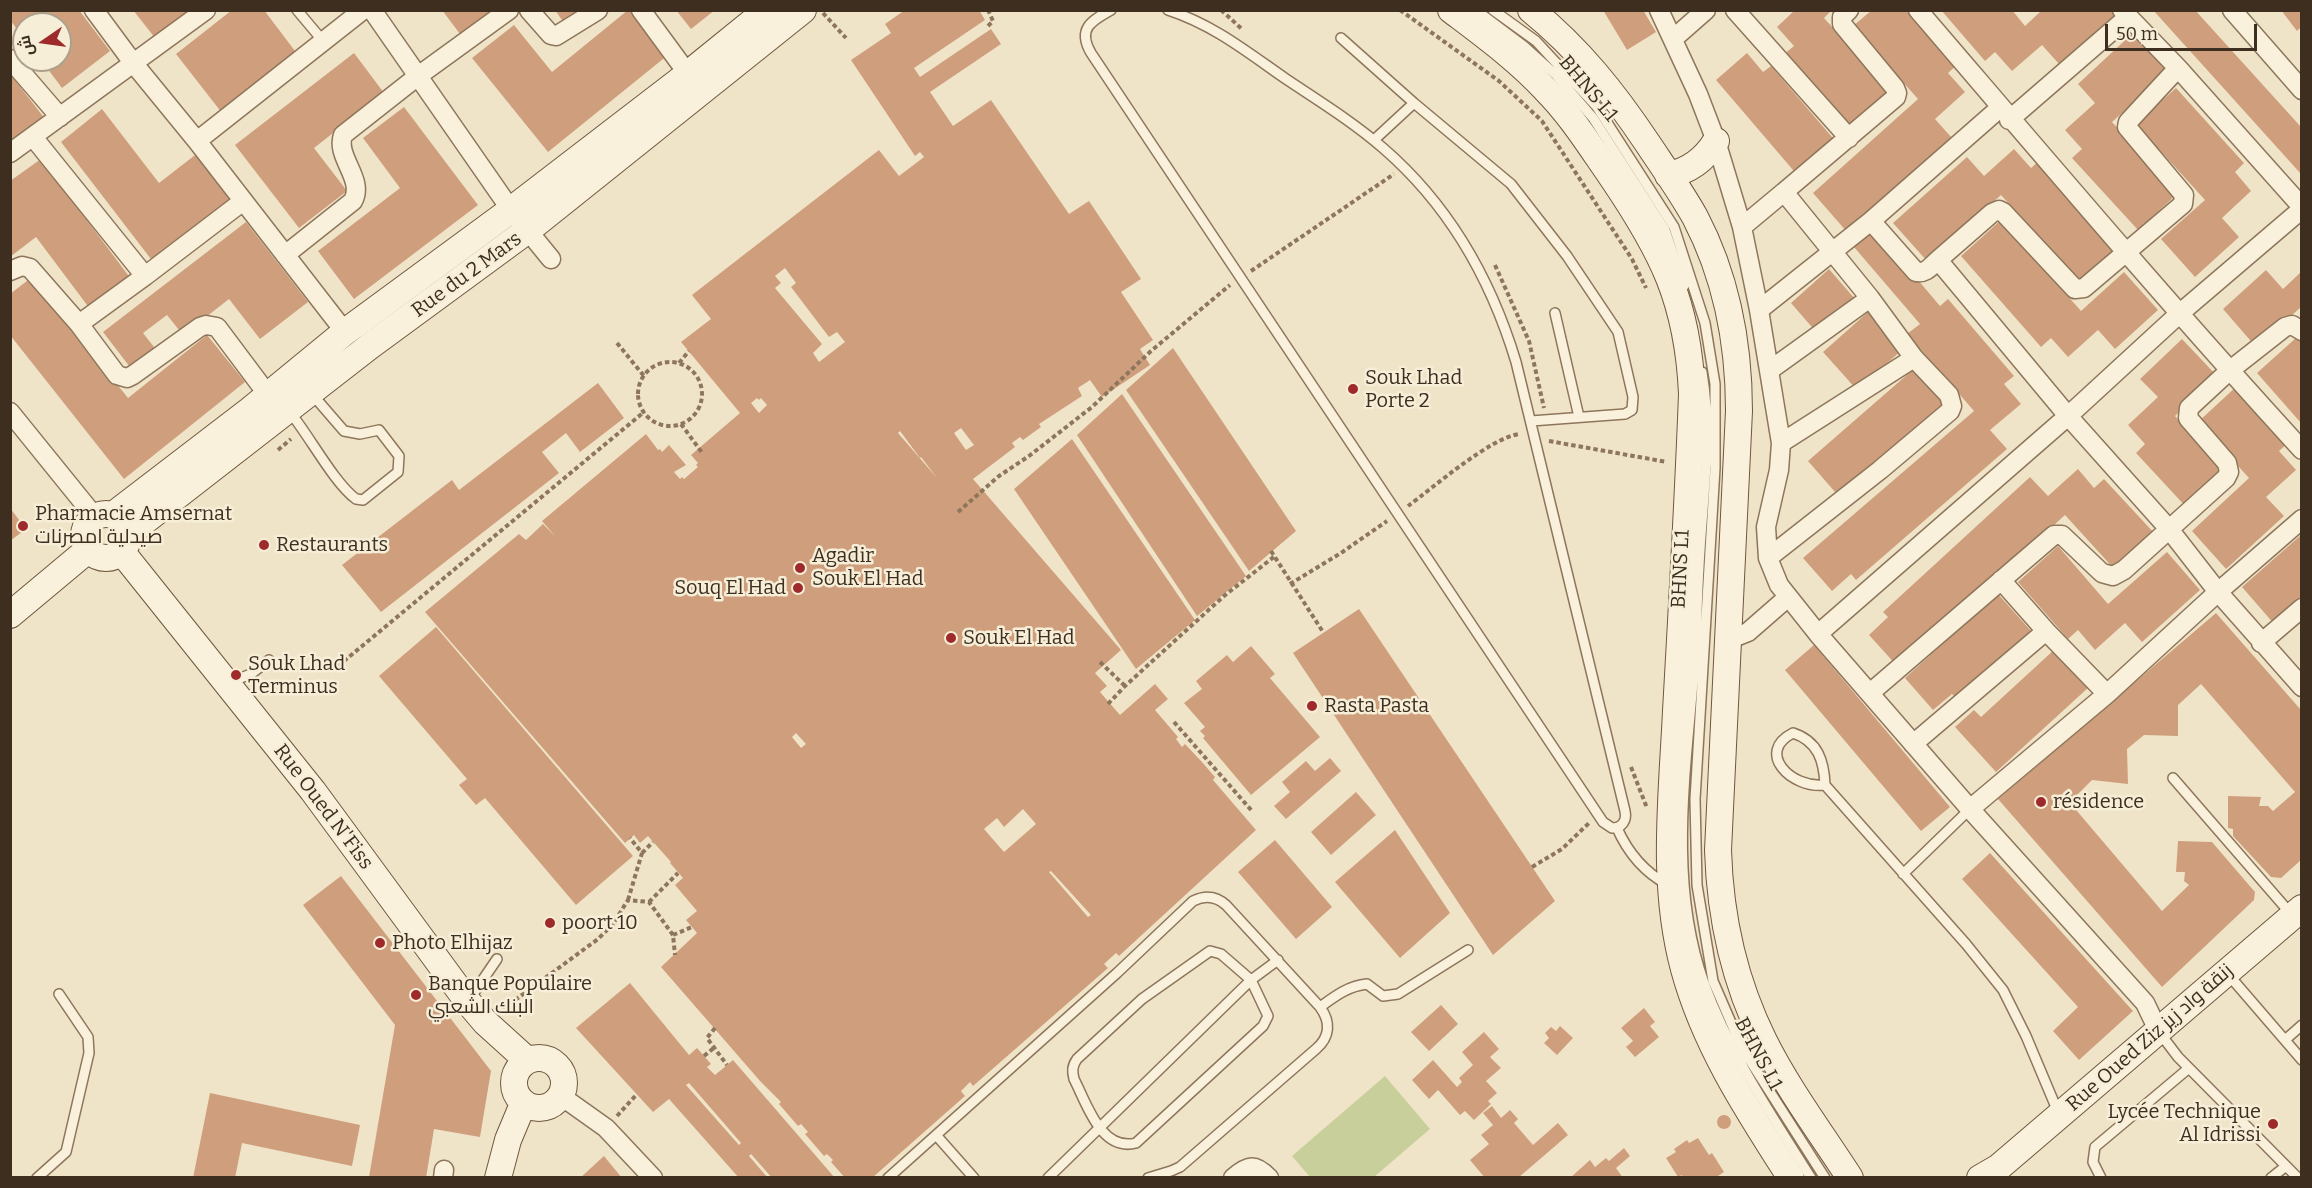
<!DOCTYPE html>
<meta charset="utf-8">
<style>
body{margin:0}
#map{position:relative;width:2312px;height:1188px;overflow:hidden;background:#f0e4c8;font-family:Bitter,Cairo,serif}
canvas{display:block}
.frame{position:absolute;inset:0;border:12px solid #3d2e20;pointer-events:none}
.north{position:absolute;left:12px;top:12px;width:60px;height:60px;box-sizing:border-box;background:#f7eed8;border:2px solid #ada18e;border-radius:50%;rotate:257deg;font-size:16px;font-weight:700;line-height:24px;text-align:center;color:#3d2e20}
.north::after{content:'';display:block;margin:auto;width:21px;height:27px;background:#9e2a2b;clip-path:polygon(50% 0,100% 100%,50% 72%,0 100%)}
.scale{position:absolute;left:2105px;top:24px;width:152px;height:27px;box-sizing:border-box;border:3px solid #3d2e20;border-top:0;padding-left:8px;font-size:18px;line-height:21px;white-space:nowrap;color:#3d2e20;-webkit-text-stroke:4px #f7eed8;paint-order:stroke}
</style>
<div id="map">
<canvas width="2312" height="1188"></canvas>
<div class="frame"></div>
<div class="north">ش</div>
<div class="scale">50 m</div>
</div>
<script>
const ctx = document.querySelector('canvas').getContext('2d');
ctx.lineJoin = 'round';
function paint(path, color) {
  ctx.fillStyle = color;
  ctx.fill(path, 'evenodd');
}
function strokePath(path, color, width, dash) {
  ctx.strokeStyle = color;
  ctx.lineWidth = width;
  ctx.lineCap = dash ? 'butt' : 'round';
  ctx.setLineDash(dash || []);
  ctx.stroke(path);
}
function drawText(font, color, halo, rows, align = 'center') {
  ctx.font = font + ' Bitter,Cairo,serif';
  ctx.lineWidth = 5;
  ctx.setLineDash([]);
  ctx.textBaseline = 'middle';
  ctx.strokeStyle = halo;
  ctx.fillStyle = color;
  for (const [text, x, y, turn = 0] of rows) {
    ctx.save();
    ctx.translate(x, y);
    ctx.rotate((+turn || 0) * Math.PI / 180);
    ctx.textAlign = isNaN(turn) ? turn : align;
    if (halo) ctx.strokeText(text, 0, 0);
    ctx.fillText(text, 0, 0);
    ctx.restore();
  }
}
paint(new Path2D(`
 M1385 1076 1430 1129 1374 1177H1310L1292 1156Z`), '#c9cf9b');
paint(new Path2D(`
 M10 10H79L110 51 62 88 41 60H60V24H24V38L10 20Z
 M133 10H200L159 43Z
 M232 10H264L298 55 222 113 176 54Z
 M442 10H492L460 34Z
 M555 10H580L564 23Z
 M628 10H632L668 55 548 152 472 58 514 25 552 72Z
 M676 10H715L691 29Z
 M905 10H979L985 20 914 68 920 77 991 29 1001 44 930 92 953 126 991 100 1069 214 1089 201 1141 279 1121 292 1153 340 1140 349 1150 365 1102 397 1090 380 1078 388 1082 396 1039 424 1041 427 1023 440 1020 437 1012 443 1015 447 973 479 1121 650 1095 673 1107 686 1100 692 1120 715 1155 684 1168 699 1155 710 1178 737 1176 739 1182 747 1185 744 1202 762 1215 777 1213 780 1256 830 1119 956 1116 953 1104 964 1108 968 973 1086 970 1082 961 1091 965 1096 872 1178H845L831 1162 833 1160 827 1154 824 1156 805 1134 808 1132 801 1124 798 1126 779 1104 781 1102 760 1081 661 967 697 933 686 920 697 911 675 885 683 878 670 863 671 862 648 836 640 843 634 835 625 843 425 612 519 534 526 540 543 524 555 536 542 521 646 434 658 450 660 449 662 452 669 445 686 465 674 472 680 479 682 477 684 479 698 467 696 465 698 463 691 455 740 413 681 342 711 319 692 295 879 150 899 176 924 157 920 152 915 156 851 60 891 33 885 24ZM785 268 796 283 791 287 829 337 837 332 845 342 819 362 813 353 822 344 775 288 781 283 775 276ZM757 398 759 400 761 398 767 405 759 413 751 403ZM961 428 974 445 966 450 954 433ZM900 431 920 458 921 457 937 478 898 433ZM796 733 806 744 801 748 792 737ZM1023 809 1036 824 1004 852 984 829 997 818 1004 827ZM1051 871 1091 915 1088 917 1049 872Z
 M1603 10H1643L1656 32 1627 50Z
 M1795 10H1832L1824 18 1892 93 1853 129 1784 54 1794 46 1777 27Z
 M1872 10H1911L1958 64 1948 73 1965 92 1935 119 1952 138 1847 232 1813 193 1918 99 1853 26Z
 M1941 10H2012L2025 26 2042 10 2118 12 2059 64 2042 45 2012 71 1995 52 1985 61Z
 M2153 10H2195L2301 127V174Z
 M2281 10H2301V27L2297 31Z
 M2135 31 2170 69 2112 122 2177 194 2138 230 2072 158 2082 149 2065 130 2095 103 2078 84Z
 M354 53 384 93 314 148 347 191 299 228 235 145Z
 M1747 53 1763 72 1771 66 1838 144 1799 177 1716 80Z
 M10 74 46 120 10 148Z
 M2176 88 2244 163 2235 172 2251 191 2222 218 2239 237 2195 277 2161 239 2205 200 2136 124Z
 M404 107 478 205 354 299 318 251 400 188 363 138Z
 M102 109 159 183 199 152 236 200 154 263 61 142Z
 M2014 149 2031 168 2041 159 2121 248 2082 284 2001 195 1927 261 1893 223 1967 157 1984 176Z
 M41 159 131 279 90 309 36 237 10 257V181Z
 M2001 220 2081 311 2124 272 2158 310 2115 349 2098 330 2068 357 2051 338 2041 347 1961 256Z
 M246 222 308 302 260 339 229 299 183 335 167 315 143 333 158 352 133 371 103 332Z
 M1875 229 1940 306 1948 299 2014 376 2004 384 2021 404 1990 430 2007 449 1856 580 1851 574 1832 591 1803 558 1974 411 1907 334 1920 324 1854 247Z
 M1829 269 1855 299 1817 333 1791 303Z
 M2266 270 2283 289 2301 272V309L2300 308 2256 347 2223 309Z
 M32 277 128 398 207 335 245 382 124 479 10 335V294Z
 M1868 312 1902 350 1857 390 1823 352Z
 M2297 337 2301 342V423L2257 373Z
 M2182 339 2217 376 2175 416 2227 472 2188 509 2136 453 2145 444 2128 425 2158 397 2140 379Z
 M1173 348 1296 531 1249 571 1126 390Z
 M1916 367 1950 406 1842 500 1808 461Z
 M598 383 624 418 580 452 566 433 542 452 559 473 381 612 342 565 452 480 459 490Z
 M2238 385 2289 442 2279 451 2296 470 2266 497 2284 516 2226 569 2192 531 2249 478 2198 422Z
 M1122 394 1246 576 1197 616 1077 435Z
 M1072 439 1195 620 1136 669 1014 489Z
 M2078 469 2094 488 2104 479 2156 535 2116 571 2065 515 1898 667 1869 635 1888 617 1883 612 2030 477 2048 496Z
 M10 508 26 529 10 541Z
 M2301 535V602L2275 625 2242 587Z
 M2058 546 2108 604 2167 552 2200 590 2142 642 2125 623 2095 650 2078 630 2068 639 2018 582Z
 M1998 594 2032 632 1957 699 1952 694 1933 710 1905 678Z
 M1359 609 1555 901 1493 955 1293 653Z
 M2216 613 2301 710V860L2281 878 2271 877 2233 836V829L2228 828V796L2261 797 2259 806H2268L2273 811 2295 792 2201 684 2178 705V736L2144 735 2127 749 2128 784 2092 780 2076 796 2084 805 2077 811 2162 911 2189 885 2184 881 2185 872H2176L2178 841 2212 842 2255 892 2254 900 2162 987 1998 799Z
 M436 627 633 856 576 905 485 798 476 805 459 785 467 779 379 676Z
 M1814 645 1950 807 1921 831 1785 670Z
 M1251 646 1275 674 1270 678 1320 737 1251 795 1203 738 1205 736 1200 731 1205 727 1184 703 1202 689 1196 681 1227 655 1233 662Z
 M2055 649 2089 687 1996 772 1955 727 1974 710 1981 717Z
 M1330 758 1341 771 1286 819 1274 806 1290 792 1282 782 1306 761 1315 771Z
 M1356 792 1376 815 1331 855 1311 832Z
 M1395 830 1450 913 1400 958 1335 882Z
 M1275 840 1332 907 1296 939 1238 872Z
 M1990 853 2133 1011 2079 1060 2053 1031 2078 1007 1962 879Z
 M341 876 491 1071 480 1137 434 1129 426 1178 369 1177 395 1025 303 905Z
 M630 983 689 1055 697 1048 711 1064 707 1067 715 1075 733 1060 835 1178H772L751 1154 749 1156 768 1178H739L669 1099 653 1112 576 1028ZM689 1083 741 1143 739 1145 686 1085Z
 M1441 1005 1458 1024 1429 1051 1411 1032Z
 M1644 1008 1655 1022 1650 1026 1659 1037 1635 1057 1626 1047 1633 1041 1621 1028Z
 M1560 1026 1573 1038 1557 1055 1544 1043 1549 1038 1545 1033 1551 1027 1556 1031Z
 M1484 1032 1499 1049 1490 1057 1501 1068 1486 1081 1497 1093 1488 1101 1491 1104 1474 1120 1465 1111 1460 1115 1438 1090 1429 1099 1412 1080 1433 1060 1457 1087 1462 1082 1459 1078 1473 1065 1462 1052Z
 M210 1093 360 1125 352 1166 242 1143 235 1178H193Z
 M1492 1106 1501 1118 1510 1110 1518 1119 1514 1123 1533 1145 1558 1123 1568 1135 1518 1178H1485L1470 1160 1489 1144 1481 1135 1493 1125 1483 1113Z
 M1717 1122a7 7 0 1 1 14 0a7 7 0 1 1-14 0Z
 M1698 1138 1709 1155 1712 1153 1724 1172 1718 1176 1719 1178H1683L1682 1175 1678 1177 1666 1158 1676 1152 1674 1149 1687 1140 1689 1143Z
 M1624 1148 1630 1156 1616 1168 1623 1178H1570L1590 1160 1595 1167 1606 1158 1609 1161Z
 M604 1156 622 1178H580Z`), '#cf9f7d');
const lane = new Path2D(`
 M297 10 323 41
 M1111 10C1091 21 1077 29 1091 53L1603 822 1612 828C1622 828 1627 821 1625 811L1516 362C1491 279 1449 205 1383 148 1353 122 1319 101 1286 79 1247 52 1214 25 1168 10
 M1476 10 1524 46 1556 75 1593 118 1665 230 1684 286
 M1493 10 1536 41 1597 107 1674 227 1705 323 1715 384V468L1695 799 1697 885 1713 981 1742 1048 1825 1178
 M1341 38 1414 103
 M1374 140 1414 103 1511 184 1567 256 1618 332 1633 397 1632 410 1625 414 1531 421
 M1555 313 1579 417
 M1702 372C1713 437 1702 503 1699 567 1697 598 1697 628 1695 658 1687 765 1667 879 1704 983 1730 1054 1771 1114 1811 1178
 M289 411C309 435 334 483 356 499L363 500 398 472 399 456 379 430 360 434 344 431 312 394
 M230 682 251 674 269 660
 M2173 778 2291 914
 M1825 785C1791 789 1755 752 1793 733 1818 741 1824 761 1825 785L1966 944 2003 990 2026 1036 2058 1112
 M1617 828C1628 853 1644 872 1668 885
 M1903 874 1970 809
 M1210 951 1221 954 1251 980 1268 1016 1263 1026 1136 1143C1101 1152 1087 1104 1074 1079 1072 1071 1072 1066 1077 1059L1142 999Z
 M2227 973 2302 1060
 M469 1000 497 959
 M1320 1007C1335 996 1348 986 1367 984L1383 996 1398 994 1468 950
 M2159 1032 2178 1057 2298 1178
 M2285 1040 2302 1025
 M936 1135 974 1178
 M37 1178 66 1152 89 1053 88 1037 59 994
 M888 1178 1117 973 1193 901C1205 895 1216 896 1226 905L1320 1007C1331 1022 1330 1037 1316 1049L1180 1167 1171 1171 1148 1178
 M1048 1178 1251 980 1278 960
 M2101 1178 2093 1162 2095 1147 2189 1068
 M2271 1178 2286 1166`);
const street = new Path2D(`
 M94 10 134 64 197 141 345 332
 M372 10 511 210 551 259
 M529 10 551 35 556 36 598 10
 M641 10 688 74
 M1659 10 1698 94 1716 141 1742 227 1759 310 1781 443 1779 470 1766 527 1768 558 1779 585 1818 634 1970 809 2145 1003 2158 1030
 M1735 10 1849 138
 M1918 10C2045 158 2170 306 2302 450
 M2122 10 2178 68 2302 207
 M2232 10 2302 90
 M1673 39 1706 10
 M10 59 60 117
 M2178 68 2128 122 2127 127 2184 195 2183 204 2084 288 2075 289 2003 212 1999 210 1992 213 1938 260 2068 416 2169 529 2218 592 2302 687
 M2009 120 2128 17
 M33 137 145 276 242 202
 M197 141 363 10
 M10 153 206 10
 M1871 221 1916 272C1926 274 1931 266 1938 260
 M1742 227 1784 192
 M285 255 353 201C365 179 335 157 343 135L418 76 509 10
 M10 271 22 266 30 268 79 324 117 375 127 378 133 375 200 327 206 325 217 327 268 395
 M1759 310 1871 221 2001 107
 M79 324 145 276
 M1770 370 1870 298
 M10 412 95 517
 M1781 443 1914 358
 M1768 558 1880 470 1950 411 1952 406 1949 395 1914 358 1870 298 1784 192 1896 97 1897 93 1895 88 1842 24V17L1849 10
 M2001 580 2046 631 2107 694
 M1818 634 2068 416 2179 314 2302 209
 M1728 640 1748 632 1787 598
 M2261 643 2302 608
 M1870 693 2054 535H2062L2102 573 2113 576 2124 570 2226 478 2229 472 2227 463 2188 418 2189 408 2229 371 2285 327 2292 325 2302 331
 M1913 744 2046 631
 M1970 809 2107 694 2218 592 2302 519
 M561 1096 606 1128 653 1178
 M443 1178 444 1170
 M1233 1178C1248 1165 1255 1163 1269 1178`);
const secondary = new Path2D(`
 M1451 10C1484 35 1517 59 1545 89 1571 115 1590 146 1611 176 1662 251 1688 301 1692 394 1688 500 1682 606 1676 711 1672 797 1661 884 1684 969 1705 1046 1748 1111 1791 1178
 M1531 10C1579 49 1614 93 1648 144 1664 168 1681 192 1695 217 1727 278 1739 343 1739 411L1718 850C1720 917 1734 981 1764 1041 1788 1089 1821 1133 1850 1178
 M1668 175C1690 171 1705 159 1716 141
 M84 536a22 22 0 1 1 44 0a22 22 0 1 1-44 0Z
 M113 515 250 410 345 332 511 210 688 74 767 10
 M128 534 370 346 528 230 803 10
 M121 551 313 791 468 1002 485 1022 527 1060
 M10 615 89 549
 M514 1083a25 25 0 1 1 50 0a25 25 0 1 1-50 0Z
 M498 1178 508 1140 523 1104
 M1980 1178 1999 1167 2302 908`);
strokePath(lane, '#8d765c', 12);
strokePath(street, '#8d765c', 21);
strokePath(secondary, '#6f573f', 28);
strokePath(new Path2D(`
 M1221 10 1243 30
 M1400 10 1499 81 1542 121 1632 259 1646 288
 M823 13 846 38
 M988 26 993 21 988 10
 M1495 265 1529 341 1544 408
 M1251 271 1394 174
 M617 343 644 376
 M638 394a32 32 0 1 1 64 0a32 32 0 1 1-64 0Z
 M679 363 689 351
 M681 424 703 454
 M1549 441 1667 462
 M278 450 291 439
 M1408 506C1434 487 1490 438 1519 434
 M958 512 999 476 1029 456 1092 407 1151 351 1230 285
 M1271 551 1323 632
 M1290 584 1341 553 1387 521
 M1100 662 1125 686
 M338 666 644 412
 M1108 704 1125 686 1224 596 1275 556
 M1174 722 1252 811
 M1631 767 1647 808
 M642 853 653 842
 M1532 867 1562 849 1589 823
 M628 900 642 853 630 838
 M649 902 678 873
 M673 935 692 927
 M503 1009 598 939 613 924 628 900 649 902 673 935 675 955
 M715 1028 707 1038 727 1065
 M704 1056 715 1047
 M617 1116 637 1094`), '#8d765c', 4, [4.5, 3]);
strokePath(lane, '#faf1dc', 9);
strokePath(street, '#faf1dc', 18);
strokePath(secondary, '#faf1dc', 26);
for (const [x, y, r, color] of [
 [1353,389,6,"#9e2a2b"],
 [23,526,6,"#9e2a2b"],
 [264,545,6,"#9e2a2b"],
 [800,568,6,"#9e2a2b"],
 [798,588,6,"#9e2a2b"],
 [951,638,6,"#9e2a2b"],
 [236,675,6,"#9e2a2b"],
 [1312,706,6,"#9e2a2b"],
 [2041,802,6,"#9e2a2b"],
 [550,923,6,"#9e2a2b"],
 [380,943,6,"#9e2a2b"],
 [416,995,6,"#9e2a2b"],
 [2273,1124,6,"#9e2a2b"]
]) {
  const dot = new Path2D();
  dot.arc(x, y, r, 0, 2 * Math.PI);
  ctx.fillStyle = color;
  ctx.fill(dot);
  strokePath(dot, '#f7eed8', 2);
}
drawText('20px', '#3d2e20', '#f7eed8', [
 ["BHNS L1",1588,89,50],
 ["Rue du 2 Mars",467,275,-36],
 ["BHNS L1",1681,569,-87],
 ["Rue Oued N'Fiss",323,807,53],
 ["Rue Oued Ziz زنقة واد زيز",2150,1038,-41],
 ["BHNS L1",1758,1054,62]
]);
drawText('20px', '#3d2e20', '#f7eed8', [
 ["Souk Lhad",1365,378],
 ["Porte 2",1365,401],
 ["Pharmacie Amsernat",35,514],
 ["صيدلية امصرنات",35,537],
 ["Restaurants",276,545],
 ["Agadir",812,556],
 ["Souk El Had",812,579],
 ["Souq El Had",786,588,"right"],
 ["Souk El Had",963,638],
 ["Souk Lhad",248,664],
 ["Terminus",248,687],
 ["Rasta Pasta",1324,706],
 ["résidence",2053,802],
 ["poort 10",562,923],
 ["Photo Elhijaz",392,943],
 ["Banque Populaire",428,984],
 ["البنك الشعبي",428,1007],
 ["Lycée Technique",2261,1112,"right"],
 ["Al Idrissi",2261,1135,"right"]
], 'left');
</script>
